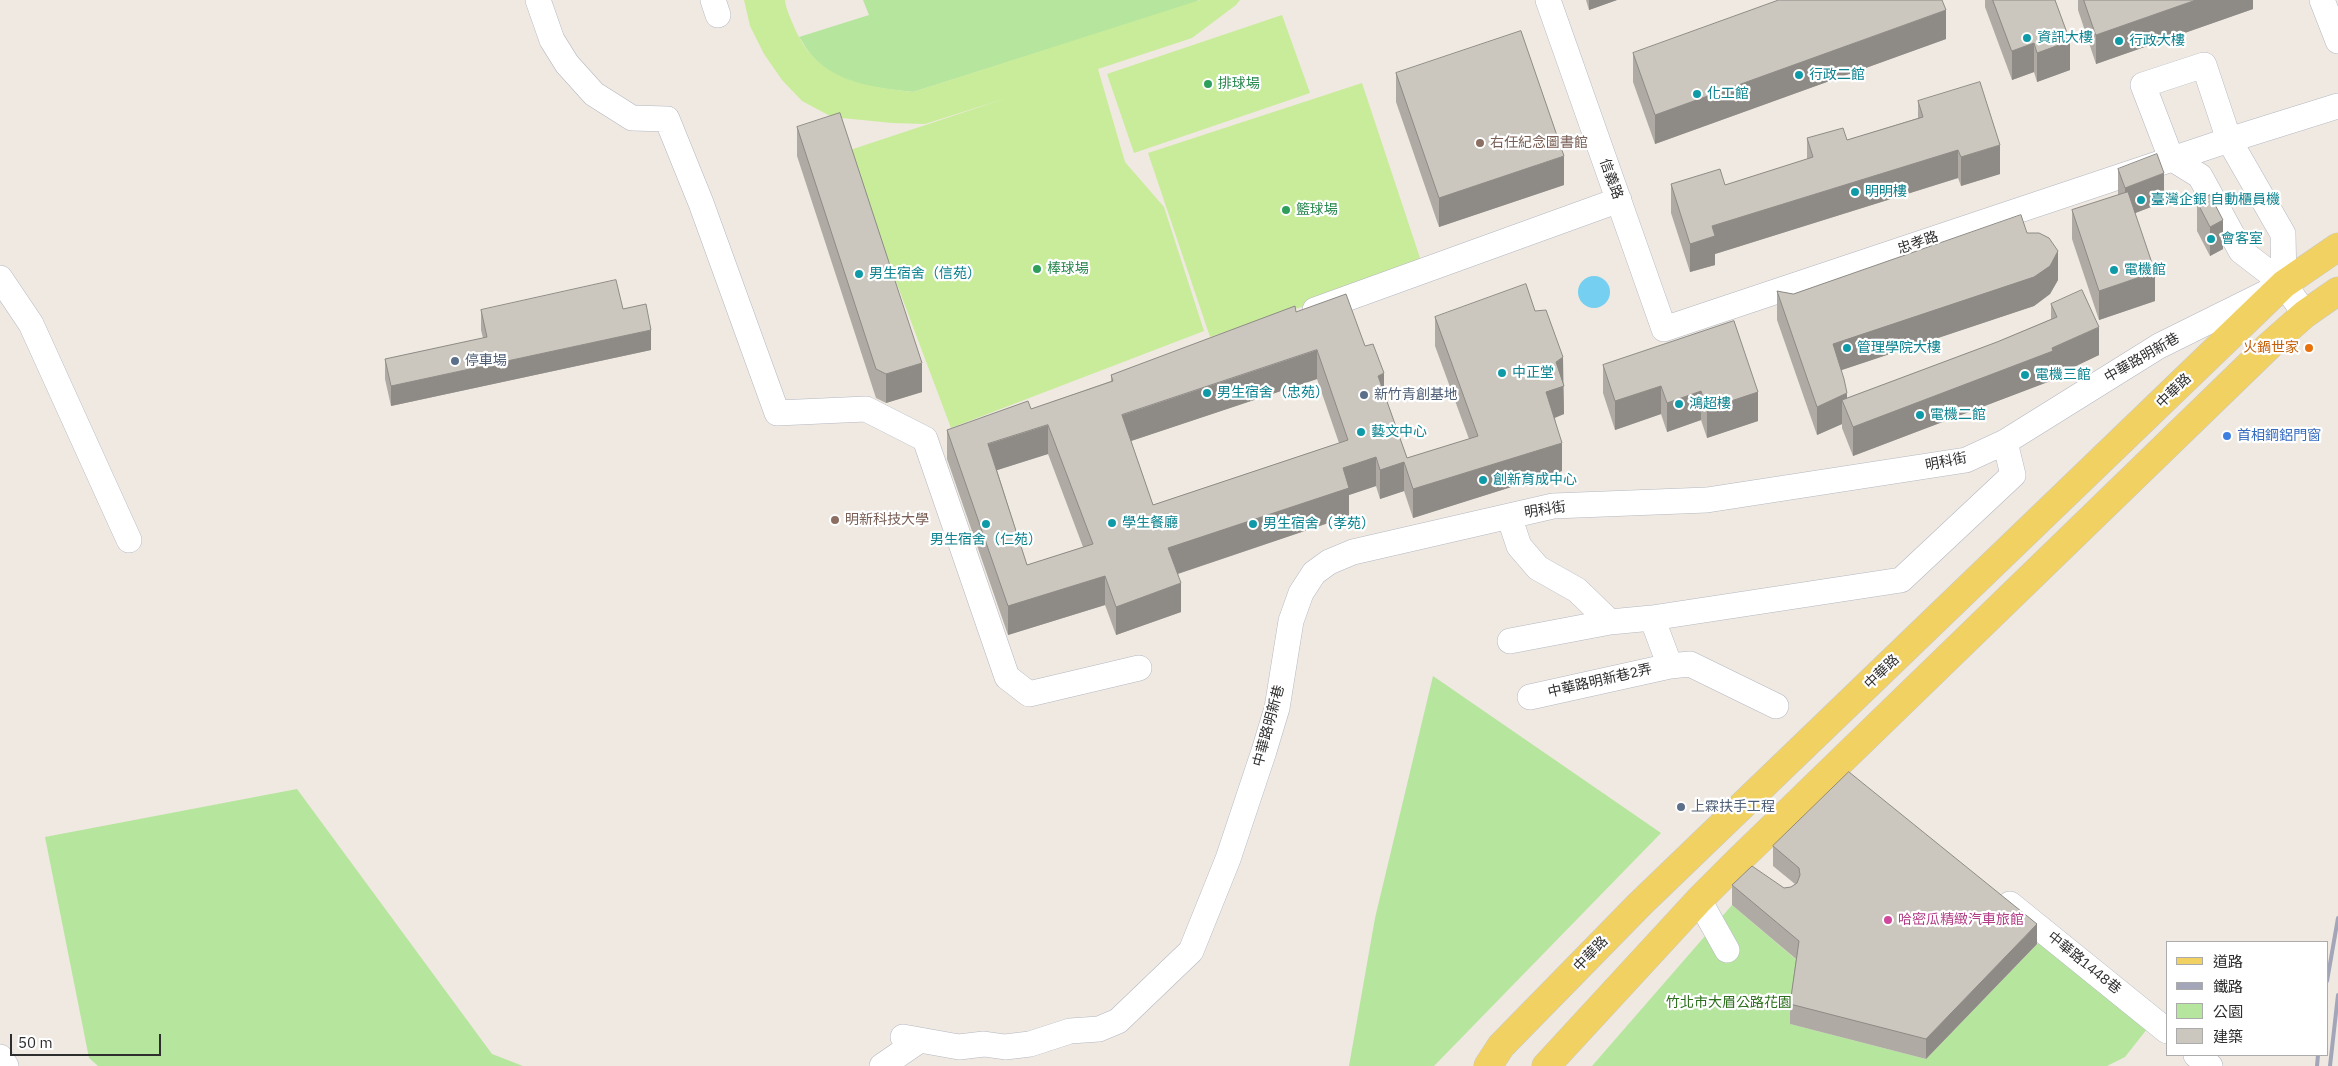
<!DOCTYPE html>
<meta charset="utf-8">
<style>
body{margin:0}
#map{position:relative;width:2338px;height:1066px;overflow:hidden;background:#efe9e1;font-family:"IBM Plex Sans","Noto Sans TC",sans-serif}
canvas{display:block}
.legend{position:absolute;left:2166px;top:941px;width:162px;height:115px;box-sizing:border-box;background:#fff;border:1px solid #ababab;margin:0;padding:6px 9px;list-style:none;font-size:15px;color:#2e2e2e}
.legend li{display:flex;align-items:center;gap:10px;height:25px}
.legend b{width:25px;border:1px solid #ababab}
.scale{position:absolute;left:10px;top:1034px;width:151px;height:22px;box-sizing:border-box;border:2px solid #2e2e2e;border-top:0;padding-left:6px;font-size:15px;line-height:18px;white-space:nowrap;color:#2e2e2e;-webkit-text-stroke:4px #fff;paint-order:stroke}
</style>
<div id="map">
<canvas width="2338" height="1066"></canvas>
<ul class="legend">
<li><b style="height:6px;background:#f2d163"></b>道路</li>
<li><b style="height:6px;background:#a3a6b8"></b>鐵路</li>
<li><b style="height:14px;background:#b6e59e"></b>公園</li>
<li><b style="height:14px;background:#cbc7bf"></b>建築</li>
</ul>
<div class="scale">50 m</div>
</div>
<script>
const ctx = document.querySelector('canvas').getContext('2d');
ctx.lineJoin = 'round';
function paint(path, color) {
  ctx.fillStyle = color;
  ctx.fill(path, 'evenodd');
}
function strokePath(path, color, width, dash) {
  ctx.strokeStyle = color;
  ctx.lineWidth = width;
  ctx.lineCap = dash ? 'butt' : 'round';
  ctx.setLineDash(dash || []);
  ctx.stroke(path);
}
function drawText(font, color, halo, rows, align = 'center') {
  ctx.font = font + ' "IBM Plex Sans","Noto Sans TC",sans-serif';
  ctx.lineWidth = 4.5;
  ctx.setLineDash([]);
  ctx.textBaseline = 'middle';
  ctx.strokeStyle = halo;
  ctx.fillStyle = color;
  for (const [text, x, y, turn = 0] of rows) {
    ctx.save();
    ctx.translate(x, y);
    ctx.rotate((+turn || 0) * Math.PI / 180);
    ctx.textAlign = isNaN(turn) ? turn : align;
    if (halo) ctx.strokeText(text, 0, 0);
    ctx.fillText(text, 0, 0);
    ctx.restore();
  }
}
paint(new Path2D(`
 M863 0H1198V2L913 92C880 88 839 86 815 59 809 53 804 44 799 37L869 15Z
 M1433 676 1661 833 1434 1066H1349L1375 918Z
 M297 789 492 1054 523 1066H98L89 1058 45 837Z
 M1732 905 1799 962 1790 1024 1926 1059 2045 936 2147 1029 2125 1057 2107 1066H1592Z`), '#b6e59e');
paint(new Path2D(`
 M744 0H785C786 10 791 19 795 29 818 80 862 86 913 92L1200 0H1240L1236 5 1192 38 1098 69 1125 162 1164 207 1204 331 951 428 847 151 1007 98 925 124 892 123 832 117 802 101 782 80 764 54 750 26Z
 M1282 15 1310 93 1134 153 1107 74Z
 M1362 83 1423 267 1210 337 1148 153Z`), '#c9ec9a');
paint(new Path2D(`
 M1578 292a16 16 0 1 1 32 0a16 16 0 1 1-32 0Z`), '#75cff0');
const minor = new Path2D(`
 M538 0 552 40 567 64 594 94 632 118 667 119 701 203 777 413 866 409 925 439 1007 677 1029 694 1139 668
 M713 0 718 15
 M1548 0 1664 329 2229 140 2283 234 2284 284
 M2322 0 2338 41
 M0 278 31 324 129 540
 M1315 310 1619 200
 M2305 314 2284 284 2241 251 2200 176 2171 158 2143 85 2204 65 2229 140 2338 106
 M1509 516 1519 546 1538 568 1577 590 1610 622 1652 618 1901 580 2013 475 2005 442
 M1652 618 1670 666
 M1510 641 1610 622
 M1530 697 1670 666 1690 664 1776 706
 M1699 900 1727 950
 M2010 904 2167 1031
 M903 1037 959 1047 984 1044 1005 1047 1030 1044 1070 1031 1099 1029 1118 1021 1191 951 1228 859 1264 751 1277 708 1291 621 1301 593 1314 573 1329 562 1353 552 1553 506 1707 500 1966 460 2005 442 2159 346 2272 290
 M2196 1055 2210 1066
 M0 1057 6 1066
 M882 1066 920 1040`);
const major = new Path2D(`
 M1488 1066 1501 1046 1640 904 2284 284 2338 247
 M1546 1066 1699 900 1740 859 2270 345 2305 314 2338 291`);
strokePath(minor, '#b4b7c1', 26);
strokePath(major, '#c9c9c9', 29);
strokePath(minor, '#fff', 25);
strokePath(major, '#f2d163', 28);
strokePath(new Path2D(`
 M2327 981 2338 918
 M2317 1066 2318 1055
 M2330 1066 2338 995`), '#a3a6b8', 4);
paint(new Path2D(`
 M1586 0H1617L1589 10Z
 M1985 0H2055L2070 70 2037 82 2034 72 2012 80 1985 7Z
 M2078 0H2253V9L2096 64 2078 10Z
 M1946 39 1655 144 1633 82V53Z
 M1396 73 1564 185 1439 227 1396 102Z
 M1918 101 2000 174 1961 186 1958 178 1715 254V265L1690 272 1671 213V184L1725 185 1807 159V138L1847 140 1918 118Z
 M797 127 922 392 886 403 876 398 797 156Z
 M2118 169 2164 202 2135 213 2155 301 2099 320 2072 239V210L2118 195Z
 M2197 202 2223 249 2210 256 2197 231Z
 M2027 233 2058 280 2050 294 2034 306 1841 370 1847 398 1997 342 2051 319V304L2099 355 2053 377V380L1853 456 1842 428V424L1817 435 1777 320V291L1793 294Z
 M623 309 651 350 391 406 385 379V359L483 338 481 330V310Z
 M1296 312 1384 393 1407 458 1469 439 1435 346V317L1563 382 1564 414 1555 418 1562 471 1413 518 1404 491 1380 499 1376 486 1349 495V516L1178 574 1181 612 1116 635 1105 605 1008 635 947 459V430L1031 409 1111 381V375ZM1317 379 1339 443 1153 505 1131 441ZM1048 454 1083 547 1027 565 997 470Z
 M1734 321 1758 421 1707 438 1701 420 1667 432 1661 414 1615 430 1603 393V365Z
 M1773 846 2037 944 1926 1059 1790 1024V1004L1796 959 1732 905V885L1784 888 1791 887 1795 884 1773 866Z`), '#afaba4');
paint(new Path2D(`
 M1589 0H1617L1589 10Z
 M2196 0H2253V9L2096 64V35Z
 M1946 10V39L1655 144V115Z
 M2070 41V70L2037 82V53Z
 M2034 43V72L2012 80V51Z
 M2000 145V174L1961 186V157Z
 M1958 150V178L1715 254V265L1690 272V244L1712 226Z
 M1564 156V185L1439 227V198Z
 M2164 173V202L2125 217V188Z
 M2223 220V249L2210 256V227Z
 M2058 251V280L2050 294 2034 306 1833 373V344Z
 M2155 272V301L2099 320V291Z
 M2099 327V355L2053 377V380L1853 456V427L2052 348Z
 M651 330V350L391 406V386Z
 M1317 350V379L1122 444V415Z
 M1563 357 1564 414 1546 421V392L1556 362Z
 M922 363V392L886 403V374Z
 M1384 373V402L1378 376Z
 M1661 386V414L1615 430V401Z
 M1701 391V420L1667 432V403Z
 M1758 392V421L1707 438V409Z
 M1847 393V411L1842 400V424L1817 435V407Z
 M1048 425V454L988 473V444Z
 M1562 443V471L1413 518V489Z
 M1376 457V486L1349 495V516L1168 577V548L1343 468Z
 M1404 462V491L1380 499V470Z
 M1105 576V605L1008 635V606Z
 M1181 583V612L1116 635V607Z
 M2037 924V944L1926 1059V1039Z`), '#8e8b86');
const building = new Path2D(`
 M1779 0H1942L1946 10 1655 115 1633 53Z
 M1993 0H2055L2070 41 2037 53 2034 43 2012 51Z
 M2084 0H2196L2096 35Z
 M1521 31 1564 156 1439 198 1396 73Z
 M1980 82 2000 145 1961 157 1958 150 1712 226 1715 236 1690 244 1671 184 1720 169 1725 185 1813 157 1807 138 1843 128 1847 140 1923 117 1918 101Z
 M840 113 922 363 886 374 876 369 797 127Z
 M2157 154 2164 173 2125 188 2118 169Z
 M2128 192 2155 272 2099 291 2072 210Z
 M2210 195 2223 220 2210 227 2197 202Z
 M2021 215 2027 233H2039L2049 238 2058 251 2050 266 2034 277 1833 344 1844 379 1847 393 1817 407 1777 291 1793 294Z
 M616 280 623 309 646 304 651 330 391 386 385 359 487 337 481 310Z
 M1526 284 1535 311 1546 310 1563 357 1556 362 1564 386 1546 392 1562 443 1413 489 1404 462 1380 470 1376 457 1343 468 1349 488 1168 548 1181 583 1116 607 1105 576 1008 606 947 430 1028 401 1031 409 1113 381 1111 375 1295 306 1296 312 1346 294 1365 346 1373 344 1384 373 1378 376 1407 458 1478 436 1435 317ZM1317 350 1348 440 1153 505 1122 415ZM1048 425 1093 544 1027 565 988 444Z
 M2082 290 2099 327 2052 348 2053 351 1853 427 1842 400 1997 342 2057 317 2051 304Z
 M1734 321 1758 392 1707 409 1701 391 1667 403 1661 386 1615 401 1603 365Z
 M1849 772 2037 924 1926 1039 1790 1004 1799 941 1732 885 1752 866 1784 888 1791 887 1797 883 1800 875 1799 868 1773 846Z`);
paint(building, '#cbc7bf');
strokePath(building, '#8e8b86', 1);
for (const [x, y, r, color] of [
 [2027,38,5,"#0f9aa8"],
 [2119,41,5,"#0f9aa8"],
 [1799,75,5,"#0f9aa8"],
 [1208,84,5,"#2e9e5b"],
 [1697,94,5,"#0f9aa8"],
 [1480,143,5,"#8d6e63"],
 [1855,192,5,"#0f9aa8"],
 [2141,200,5,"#0f9aa8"],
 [1286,210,5,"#2e9e5b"],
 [2211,239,5,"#0f9aa8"],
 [1037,269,5,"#2e9e5b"],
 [2114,270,5,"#0f9aa8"],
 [859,274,5,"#0f9aa8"],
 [1847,348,5,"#0f9aa8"],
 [2309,348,5,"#e8710a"],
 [455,361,5,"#5c6f8a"],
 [1502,373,5,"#0f9aa8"],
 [2025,375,5,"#0f9aa8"],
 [1207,393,5,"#0f9aa8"],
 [1364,395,5,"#5c6f8a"],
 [1679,404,5,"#0f9aa8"],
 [1920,415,5,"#0f9aa8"],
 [1361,432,5,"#0f9aa8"],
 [2227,436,5,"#3f7fe0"],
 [1483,480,5,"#0f9aa8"],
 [835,520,5,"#8d6e63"],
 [1112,523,5,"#0f9aa8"],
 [986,524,5,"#0f9aa8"],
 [1253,524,5,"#0f9aa8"],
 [1681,807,5,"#5c6f8a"],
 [1888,920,5,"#d1479c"]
]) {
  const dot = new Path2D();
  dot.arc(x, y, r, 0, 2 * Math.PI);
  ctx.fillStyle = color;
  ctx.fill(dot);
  strokePath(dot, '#fff', 2);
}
drawText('14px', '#0d838f', '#fff', [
 ["資訊大樓",2037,38],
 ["行政大樓",2129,41],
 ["行政二館",1809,75],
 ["化工館",1707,94],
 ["明明樓",1865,192],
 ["臺灣企銀 自動櫃員機",2151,200],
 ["會客室",2221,239],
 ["電機館",2124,270],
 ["男生宿舍（信苑）",869,274],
 ["管理學院大樓",1857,348],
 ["中正堂",1512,373],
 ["電機三館",2035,375],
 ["男生宿舍（忠苑）",1217,393],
 ["鴻超樓",1689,404],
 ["電機二館",1930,415],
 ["藝文中心",1371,432],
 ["創新育成中心",1493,480],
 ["學生餐廳",1122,523],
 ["男生宿舍（孝苑）",1263,524],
 ["男生宿舍（仁苑）",986,540,"center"]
], 'left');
drawText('14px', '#27864d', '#fff', [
 ["排球場",1218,84],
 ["籃球場",1296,210],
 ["棒球場",1047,269]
], 'left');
drawText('14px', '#785e54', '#fff', [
 ["右任紀念圖書館",1490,143],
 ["明新科技大學",845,520]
], 'left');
drawText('14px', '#2e2e2e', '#fff', [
 ["信義路",1611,179,70],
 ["忠孝路",1918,243,-19],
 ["中華路明新巷",2142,358,-30],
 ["中華路",2174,391,-44],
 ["明科街",1946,462,-11],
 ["明科街",1545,510,-9],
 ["中華路",1882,672,-44],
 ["中華路明新巷2弄",1600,681,-13],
 ["中華路明新巷",1269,726,-75],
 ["中華路",1591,954,-46],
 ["中華路1448巷",2084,963,39]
]);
drawText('14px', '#c56008', '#fff', [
 ["火鍋世家",2299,348]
], 'right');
drawText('14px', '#4e5e75', '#fff', [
 ["停車場",465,361],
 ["新竹青創基地",1374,395],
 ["上霖扶手工程",1691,807]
], 'left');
drawText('14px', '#366cbe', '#fff', [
 ["首相鋼鋁門窗",2237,436]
], 'left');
drawText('14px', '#b23c85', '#fff', [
 ["哈密瓜精緻汽車旅館",1898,920]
], 'left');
drawText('14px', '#2c6e1b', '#fff', [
 ["竹北市大眉公路花園",1729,1003]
]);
</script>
